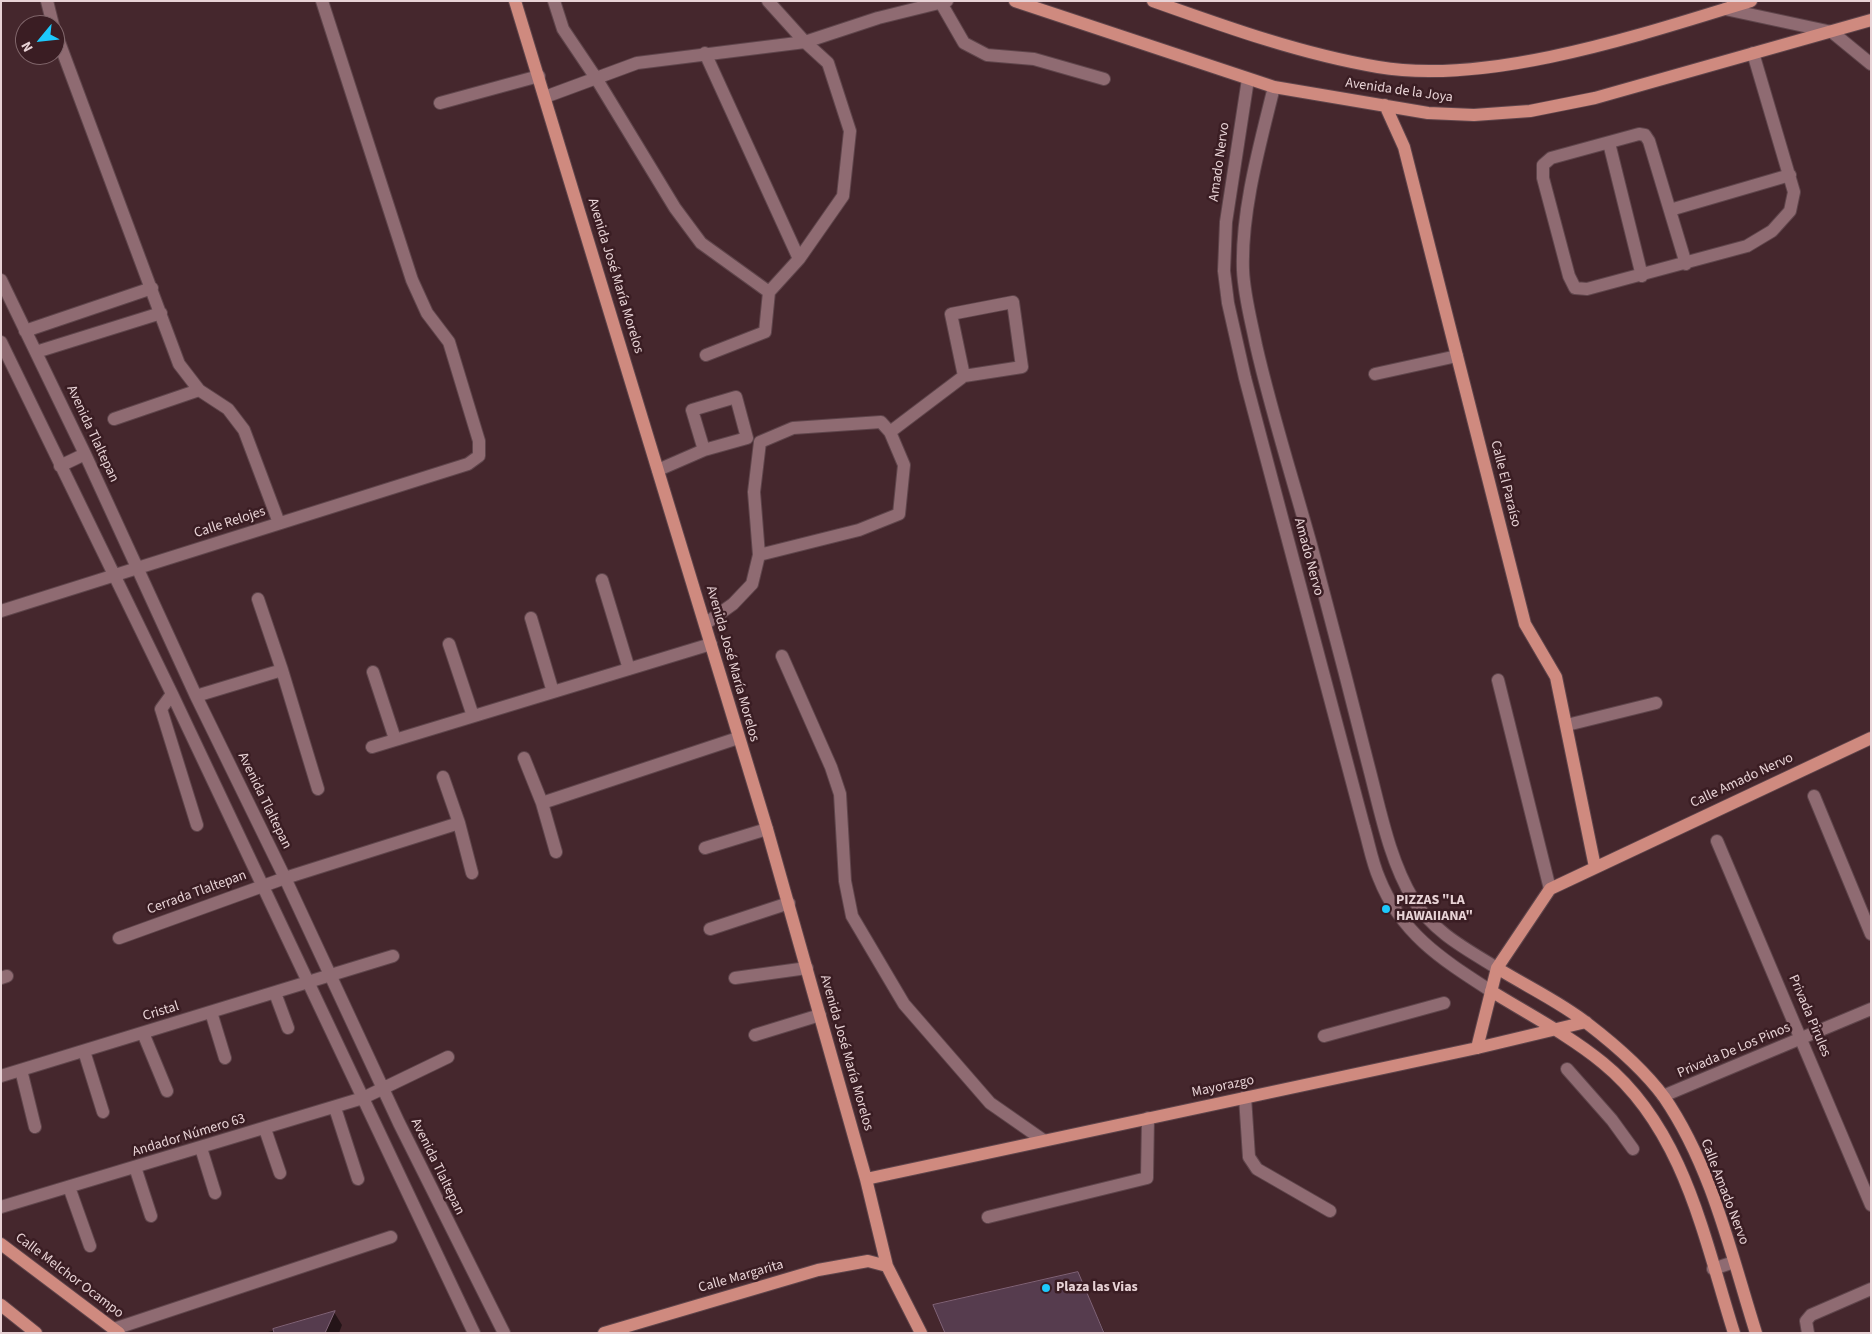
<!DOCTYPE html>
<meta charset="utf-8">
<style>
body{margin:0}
#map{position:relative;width:1872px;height:1334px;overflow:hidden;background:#45272d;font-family:"Source Sans 3",sans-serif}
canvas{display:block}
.frame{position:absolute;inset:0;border:2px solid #e8d3d6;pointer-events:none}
.north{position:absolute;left:15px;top:15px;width:50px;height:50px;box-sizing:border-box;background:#3a1d23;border:1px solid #80666b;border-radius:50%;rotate:242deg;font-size:14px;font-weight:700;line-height:20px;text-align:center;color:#e8d3d6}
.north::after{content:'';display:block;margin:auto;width:18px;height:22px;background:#1dc9fc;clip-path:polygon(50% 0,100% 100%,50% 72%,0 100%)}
</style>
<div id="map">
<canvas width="1872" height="1334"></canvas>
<div class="frame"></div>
<div class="north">N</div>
</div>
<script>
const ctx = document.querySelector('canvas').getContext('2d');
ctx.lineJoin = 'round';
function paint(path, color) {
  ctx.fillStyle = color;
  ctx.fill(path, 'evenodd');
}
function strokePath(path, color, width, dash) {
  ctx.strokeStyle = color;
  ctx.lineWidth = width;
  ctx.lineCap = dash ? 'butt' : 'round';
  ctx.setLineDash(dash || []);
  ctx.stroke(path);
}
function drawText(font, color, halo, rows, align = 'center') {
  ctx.font = font + ' "Source Sans 3",sans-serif';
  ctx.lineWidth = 5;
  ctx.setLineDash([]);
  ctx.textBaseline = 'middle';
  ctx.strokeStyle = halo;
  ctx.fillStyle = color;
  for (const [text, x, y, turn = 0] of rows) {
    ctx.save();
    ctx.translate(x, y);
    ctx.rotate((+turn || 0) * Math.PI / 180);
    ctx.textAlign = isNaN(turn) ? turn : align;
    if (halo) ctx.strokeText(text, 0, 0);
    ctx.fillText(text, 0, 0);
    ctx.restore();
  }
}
paint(new Path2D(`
 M1077 1273 1105 1333H947Z
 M334 1312 342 1325 339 1333H265Z`), '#0007');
const building = new Path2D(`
 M1078 1272 1104 1333H945L933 1305Z
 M335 1311 325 1333H274L273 1329Z`);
paint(building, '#563c4e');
strokePath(building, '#806377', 1);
const minor = new Path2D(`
 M47 1 53 25
 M554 1 563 29 596 78 675 208 701 243 769 292 799 259 843 196 850 131 828 63 805 42 878 18 947 1
 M941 3 964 43 987 55 1034 59 1104 79
 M1725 9 1832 32 1871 64
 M55 31 179 364 199 390 228 409 244 430 279 523
 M705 53 799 259
 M1248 79 1226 222 1224 271 1228 303 1245 378 1364 827C1369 844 1372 862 1379 878 1401 934 1443 960 1491 991
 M1274 87C1260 144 1241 211 1243 270 1244 295 1251 320 1256 345 1272 415 1294 483 1313 552 1332 623 1350 693 1368 764 1380 809 1389 859 1413 899 1433 932 1466 949 1497 968
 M545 97 637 63 805 42 768 1
 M440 103 539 76
 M1609 143 1642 276
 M1670 210 1790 175
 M1686 264 1649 141 1645 135 1639 134 1551 158 1543 165V178L1569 276 1575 288 1587 289 1747 246 1772 231 1790 211 1794 192 1753 53
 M1 280 85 454 196 696 285 878 399 1123 504 1333
 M25 331 152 288
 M1 342 172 694 474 1333
 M36 352 161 313
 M706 355 765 332 769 292
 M1375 374 1457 356
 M114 419 199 390
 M890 432 964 376 951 314 1013 302 1022 367 964 376
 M60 466 85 454
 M658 470 704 450 747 438 736 397 692 410 704 450
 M602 580 629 669
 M1 611 468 464 479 456V441L449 342 427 313 412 280 322 1
 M531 618 553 692
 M705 624 733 604 752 584 759 555 754 492 760 442 793 428 881 422 890 432 904 465 899 514 859 530 759 555
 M449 644 473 716
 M782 656 831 767 840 794 845 881 852 916 904 1004 990 1103 1043 1140
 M282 670 318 789
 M373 672 395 739
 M1498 680 1550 889
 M172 694 161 709 197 825
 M196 696 282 670 258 599
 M1567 725 1656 703
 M372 747 711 644
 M524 758 542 803 556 852
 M443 777 459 823 472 873
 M1814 796 1871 934
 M542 803 738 738
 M1717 841 1871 1205
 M705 848 767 829
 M710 929 789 903
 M119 938 285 878 459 823
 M1 978 7 976
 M735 978 807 968
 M275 993 288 1028
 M211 1012 225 1058
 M143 1033 167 1091
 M755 1035 820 1015
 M1324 1036 1444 1003
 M84 1051 103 1112
 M1567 1069 1612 1120 1633 1149
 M21 1070 35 1127
 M1 1076 393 956
 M1663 1096 1871 1009
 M1245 1097 1249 1157 1257 1169 1330 1211
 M335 1108 358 1179
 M265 1129 280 1173
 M201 1148 215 1193
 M135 1167 151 1216
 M69 1187 90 1246
 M1 1207 363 1098 448 1057
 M988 1217 1147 1178 1148 1118
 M1713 1269 1734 1262
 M114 1329 391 1237
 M1808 1333 1806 1321 1811 1315 1871 1289`);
const major = new Path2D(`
 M515 1 767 829 866 1179 887 1266 921 1333
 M1015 1 1274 87 1428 113 1474 115 1530 111 1595 98 1871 20
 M1153 1C1226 27 1301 54 1378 67 1489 86 1643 34 1751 1
 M1385 105 1404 147 1525 624 1556 677 1595 867
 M1497 968C1526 986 1562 1003 1588 1024 1614 1044 1644 1070 1664 1097 1712 1167 1731 1254 1756 1333
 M1491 991C1528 1014 1569 1035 1603 1063 1684 1129 1704 1238 1734 1333
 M1477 1048 1497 968 1550 889 1871 738
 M866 1179 1477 1048 1586 1022
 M1 1244 119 1333
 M1 1305 36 1333
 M604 1333 818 1270 868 1261 887 1266`);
strokePath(minor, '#5f454b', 14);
strokePath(major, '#5f454b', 14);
strokePath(minor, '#8f6b72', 12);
strokePath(major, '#cf8a7f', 12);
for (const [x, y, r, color] of [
 [1386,909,5,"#1dc9fc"],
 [1046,1288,5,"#1dc9fc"]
]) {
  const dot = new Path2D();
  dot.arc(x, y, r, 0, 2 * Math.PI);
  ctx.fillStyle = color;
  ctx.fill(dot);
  strokePath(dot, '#3a1d23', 2);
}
drawText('14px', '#e8d3d6', '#3a1d23', [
 ["Avenida de la Joya",1399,91,8],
 ["Amado Nervo",1220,162,-82],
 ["Avenida José María Morelos",615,276,73],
 ["Avenida Tlaltepan",92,434,65],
 ["Calle El Paraíso",1505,484,76],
 ["Calle Relojes",230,523,-18],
 ["Amado Nervo",1308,557,75],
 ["Avenida José María Morelos",732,664,74],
 ["Calle Amado Nervo",1742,781,-25],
 ["Avenida Tlaltepan",264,801,64],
 ["Cerrada Tlaltepan",197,893,-20],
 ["Cristal",161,1012,-17],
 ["Privada Pirules",1809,1016,67],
 ["Privada De Los Pinos",1734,1051,-23],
 ["Avenida José María Morelos",846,1053,74],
 ["Mayorazgo",1223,1087,-12],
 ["Andador Número 63",189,1136,-17],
 ["Avenida Tlaltepan",437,1167,64],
 ["Calle Amado Nervo",1724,1192,69],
 ["Calle Melchor Ocampo",69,1276,37],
 ["Calle Margarita",741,1277,-16]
]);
drawText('bold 14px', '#e8d3d6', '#3a1d23', [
 ["PIZZAS \"LA",1396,901],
 ["HAWAIIANA\"",1396,917],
 ["Plaza las Vias",1056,1288]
], 'left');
</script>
